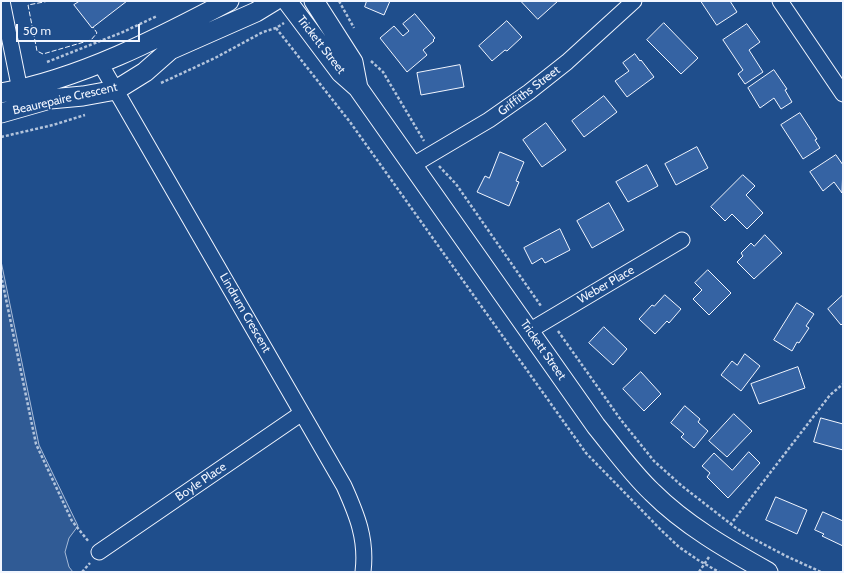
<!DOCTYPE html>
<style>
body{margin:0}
#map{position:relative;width:844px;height:573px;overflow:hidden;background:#1f4e8c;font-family:Cabin,sans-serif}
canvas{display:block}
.frame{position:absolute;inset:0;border:2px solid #f2f6ff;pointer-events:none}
.scale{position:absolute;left:16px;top:24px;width:124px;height:18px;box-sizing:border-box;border:2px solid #f2f6ff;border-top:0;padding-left:5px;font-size:12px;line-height:14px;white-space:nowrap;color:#f2f6ff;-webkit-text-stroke:3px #1f4e8c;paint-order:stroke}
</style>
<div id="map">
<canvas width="844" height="573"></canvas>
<div class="frame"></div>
<div class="scale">50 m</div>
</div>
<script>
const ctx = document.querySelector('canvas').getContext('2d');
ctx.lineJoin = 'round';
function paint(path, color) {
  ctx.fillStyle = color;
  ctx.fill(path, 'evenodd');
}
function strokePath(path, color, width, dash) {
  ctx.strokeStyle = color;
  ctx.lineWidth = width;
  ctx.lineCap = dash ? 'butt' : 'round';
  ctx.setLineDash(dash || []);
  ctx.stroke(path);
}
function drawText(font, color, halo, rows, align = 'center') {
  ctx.font = font + ' Cabin,sans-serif';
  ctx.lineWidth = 3;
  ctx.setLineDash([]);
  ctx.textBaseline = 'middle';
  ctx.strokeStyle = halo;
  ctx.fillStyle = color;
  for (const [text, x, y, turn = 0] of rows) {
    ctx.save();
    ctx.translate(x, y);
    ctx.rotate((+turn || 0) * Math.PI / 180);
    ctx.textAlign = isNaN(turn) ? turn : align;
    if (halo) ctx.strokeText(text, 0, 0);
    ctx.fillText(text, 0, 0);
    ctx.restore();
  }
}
const built = new Path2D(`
 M1 261 39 445 78 526 69 538 65 552 69 567 73 572H1Z`);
paint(built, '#305b95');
strokePath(built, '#a8bbd7', 1);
const building = new Path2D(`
 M80 1H127L92 28 74 5Z
 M367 1H390L384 15 365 7Z
 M521 1H558L538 19Z
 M701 1H730L737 12 717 25Z
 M415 14 435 38 433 40 434 41 423 50 427 55 407 72 380 38 394 26 403 36 409 31 403 24Z
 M507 21 522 37 507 51 505 50 492 61 479 46Z
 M664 23 698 58 681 74 647 40Z
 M747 24 760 42 749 50 763 72 745 84 738 74 743 70 723 40Z
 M635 54 640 61 641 60 654 77 627 97 615 81 629 71 623 63Z
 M460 65 464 87 421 95 417 73Z
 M774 70 787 89 785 90 792 102 781 109 774 98 760 108 748 88Z
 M604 96 617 112 584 137 572 121Z
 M800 113 817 139 815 140 820 148 803 159 781 125Z
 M546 123 566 150 542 167 523 140Z
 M697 147 708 168 676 185 665 164Z
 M500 152 524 162 516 181 519 182 509 206 477 192 485 176 489 178Z
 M836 155 843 165 842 193 834 182 823 191 810 172Z
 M647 165 658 186 628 202 616 182Z
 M743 175 755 186 746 195 763 213 747 229 732 214 725 221 711 207Z
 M609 203 624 230 592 248 577 221Z
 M560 229 570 250 545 263 542 258 532 264 524 248Z
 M765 235 782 253 754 279 737 262 743 256 741 253 751 243 754 246Z
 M708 270 731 293 709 315 693 299 702 290 695 283Z
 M665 295 681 309 669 323 667 321 655 334 639 319 652 305 654 306Z
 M843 295V323L841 325 828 309Z
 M797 303 814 314 806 326 809 328 799 343 797 342 792 351 774 340Z
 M604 327 627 349 613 365 589 343Z
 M745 354 760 366 741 391 721 375 732 361 737 365Z
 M798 367 805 388 759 404 751 384Z
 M641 372 661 394 644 411 623 389Z
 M685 406 700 419 698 422 708 431 694 448 681 437 684 434 671 423Z
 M734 414 752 431 727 457 709 441Z
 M821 418 843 424V450L814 442Z
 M749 452 760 463 728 498 707 477 710 473 702 466 714 453 732 470Z
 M776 497 807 510 797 534 766 520Z
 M823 512 843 521V546L822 536 824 534 815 530Z`);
paint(building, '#3563a3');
strokePath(building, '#f2f6ff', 1);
const minor = new Path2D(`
 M2 1 22 100
 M780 1 843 94
 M100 63 344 486C357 515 367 539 363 572
 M413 165 489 120 529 92 567 62 634 1
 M529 331 682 240
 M99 552 302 413`);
const tertiary = new Path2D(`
 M287 1 341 73 358 88 596 426C614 448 631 472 652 492 685 525 727 549 768 572
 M314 1 353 62 358 88
 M1 93C80 79 159 38 229 1
 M1 113 50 99 83 96 116 90 145 72 170 50 256 12 274 1`);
strokePath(minor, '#f2f6ff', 17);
strokePath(tertiary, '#f2f6ff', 21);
strokePath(new Path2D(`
 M339 1 354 28
 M276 28 350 122 586 453 661 530 679 547 698 560 719 572
 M371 61 383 72 424 141
 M47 62 123 32 157 16
 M161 83 215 58 263 32 276 28 284 23
 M1 137 53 125 85 115
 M439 166 456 184 541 306
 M1 275 36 444 72 521 89 542
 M558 331 621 420 654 461 682 486 736 528 750 537 786 556 821 572
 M730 525 830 395 843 384
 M82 572 90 563
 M699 572 709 557`), '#b3c4dc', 2.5, [3, 2]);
strokePath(minor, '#1f4e8c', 15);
strokePath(tertiary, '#1f4e8c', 19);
strokePath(new Path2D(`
 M49 1 28 5 37 51 43 54 91 40 97 33 93 27`), '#f2f6ff', 1, [5, 2]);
drawText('12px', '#f2f6ff', '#1f4e8c', [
 ["Trickett Street",321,45,52],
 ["Griffiths Street",529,91,-37],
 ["Beaurepaire Crescent",65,99,-13],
 ["Weber Place",606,285,-30],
 ["Lindrum Crescent",245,313,60],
 ["Trickett Street",543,350,55],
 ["Boyle Place",201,482,-34]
]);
</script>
